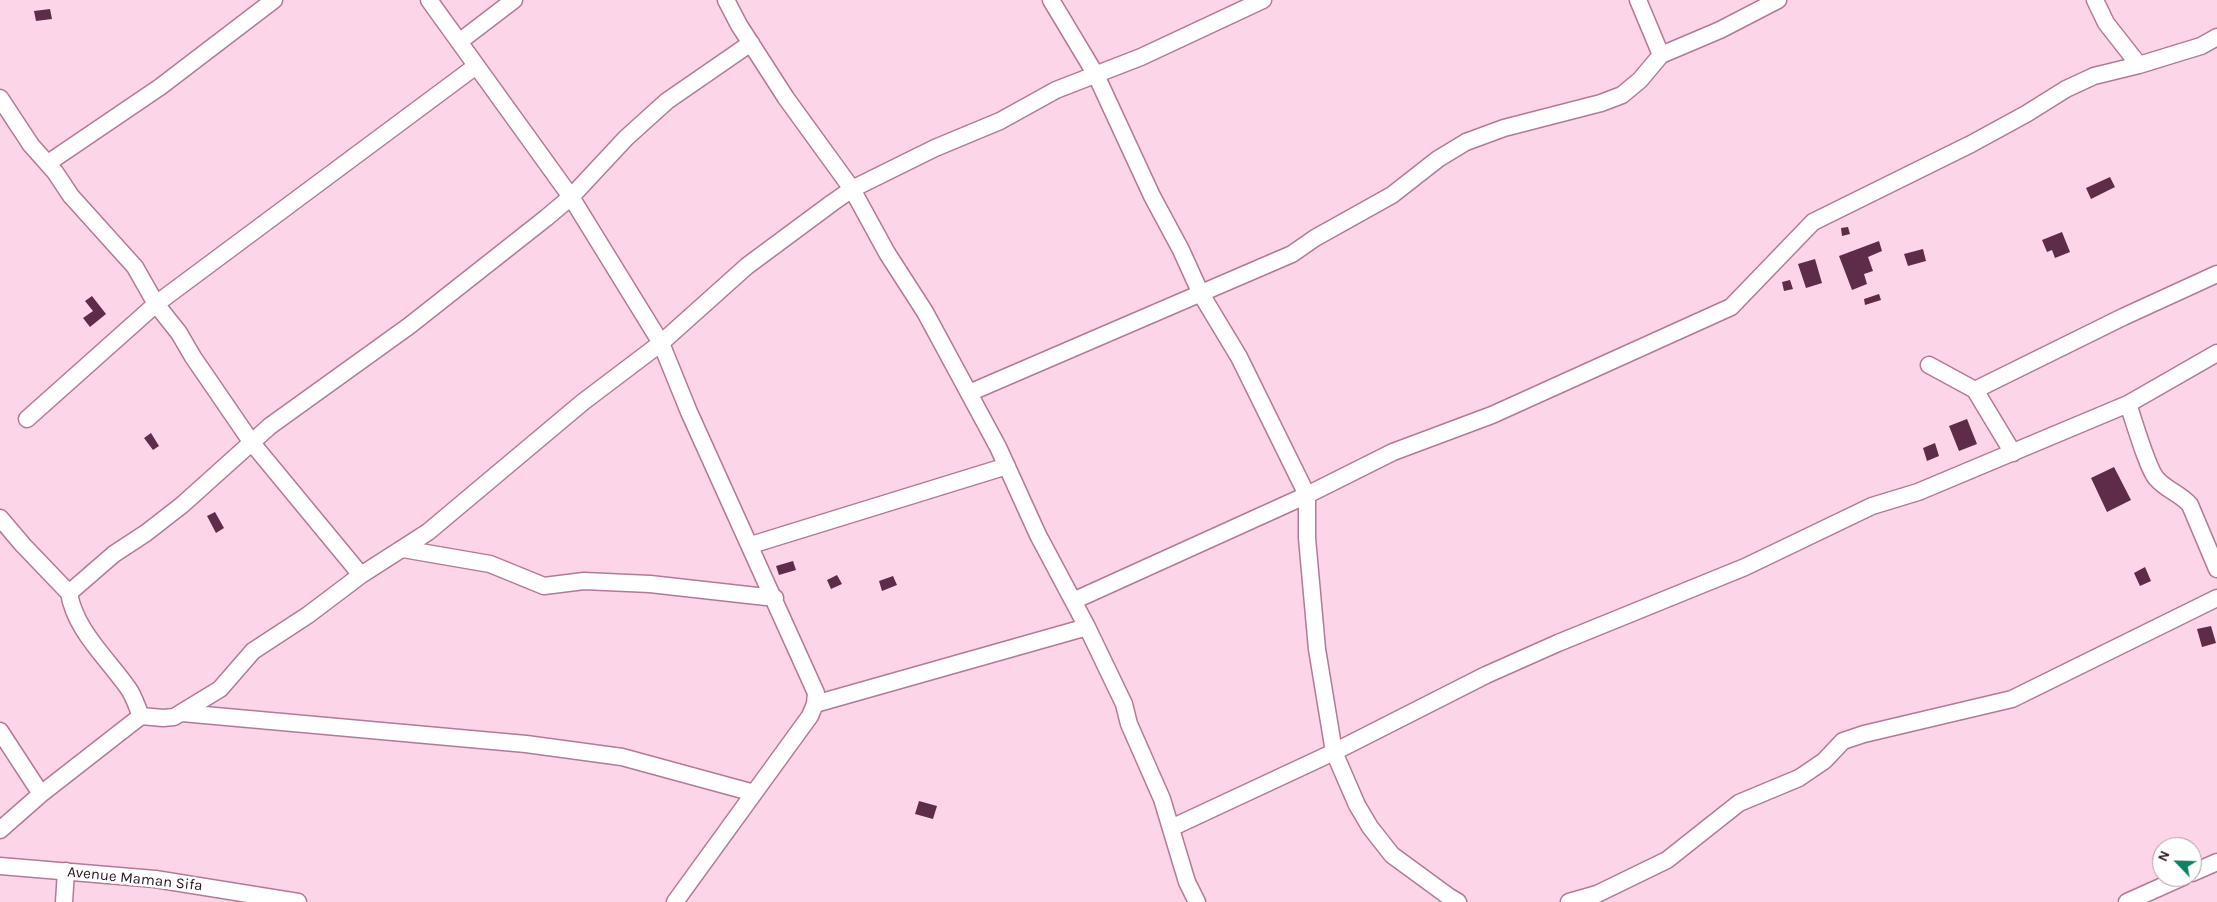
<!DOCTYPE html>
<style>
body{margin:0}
#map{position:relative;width:2217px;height:902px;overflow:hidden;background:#fcd5e8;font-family:Karla,sans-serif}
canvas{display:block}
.north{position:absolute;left:2152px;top:837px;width:50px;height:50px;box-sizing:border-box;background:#fff;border:1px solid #a9a0a5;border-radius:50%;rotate:294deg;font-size:14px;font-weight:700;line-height:20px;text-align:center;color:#28121e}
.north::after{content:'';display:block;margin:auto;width:18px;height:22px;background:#0d8261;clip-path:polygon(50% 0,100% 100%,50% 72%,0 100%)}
</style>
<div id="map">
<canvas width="2217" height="902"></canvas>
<div class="north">N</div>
</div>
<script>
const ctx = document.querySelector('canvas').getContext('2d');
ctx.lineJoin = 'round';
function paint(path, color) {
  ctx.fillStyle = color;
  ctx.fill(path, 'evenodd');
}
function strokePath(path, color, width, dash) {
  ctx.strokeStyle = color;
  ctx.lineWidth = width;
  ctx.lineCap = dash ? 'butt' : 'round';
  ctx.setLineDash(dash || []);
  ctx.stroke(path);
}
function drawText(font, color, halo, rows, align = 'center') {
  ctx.font = font + ' Karla,sans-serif';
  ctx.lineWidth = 5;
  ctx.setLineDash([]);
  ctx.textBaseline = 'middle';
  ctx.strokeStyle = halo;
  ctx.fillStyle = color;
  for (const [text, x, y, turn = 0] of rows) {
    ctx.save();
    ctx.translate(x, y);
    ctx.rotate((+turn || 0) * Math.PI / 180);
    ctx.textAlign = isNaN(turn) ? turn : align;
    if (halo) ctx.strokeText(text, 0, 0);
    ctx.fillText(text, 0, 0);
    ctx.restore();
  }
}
paint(new Path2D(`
 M50 9 52 19 36 21 34 11Z
 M2110 177 2115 187 2091 199 2086 188Z
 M1848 227 1850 234 1842 236 1841 228Z
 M2062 232 2070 252 2055 258 2052 250 2047 252 2042 240Z
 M1879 241 1882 251 1868 257 1873 271 1864 274 1867 284 1852 290 1839 256Z
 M1923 249 1926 261 1908 266 1904 254Z
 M1815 259 1822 283 1806 288 1798 264Z
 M1790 280 1793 289 1784 291 1782 282Z
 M1879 294 1881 300 1865 305 1864 299Z
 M92 296 106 314 90 327 83 318 93 311 85 301Z
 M1967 419 1977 444 1959 451 1949 426Z
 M151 433 159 446 153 450 144 438Z
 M1935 443 1939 456 1927 461 1923 448Z
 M2114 467 2131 500 2107 512 2091 478Z
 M215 512 224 528 216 533 207 516Z
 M793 561 796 570 779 575 776 566Z
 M2145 567 2151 581 2140 586 2134 573Z
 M837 575 842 584 831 589 827 580Z
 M893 576 897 585 882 591 879 581Z
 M2211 626 2216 643 2202 647 2197 629Z
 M919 801 937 806 933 819 915 814Z`), '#5e2c48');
const minor = new Path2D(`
 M429 0 571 197 661 343 689 412 816 693 815 704 810 716 675 902
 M726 0 739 25 786 98 852 189 887 253 925 312 998 447 1038 535 1087 627 1124 704 1129 724 1162 799 1187 882 1197 902
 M1051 0 1096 75 1152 196 1181 250 1201 294 1239 357 1307 495V538L1317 649 1334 752 1357 805 1370 827 1392 855 1448 896 1458 902
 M1638 0 1661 55
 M2095 0 2106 23 2139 65
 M459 42 514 0
 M0 98 31 145 55 172 71 196 135 267 156 304 179 333 193 357 252 443 361 575
 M48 163 160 87 274 0
 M1929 365 1975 390 2013 453
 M1975 390 2123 317 2217 274
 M969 393 1292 254 1315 238 1392 195 1438 159 1466 142 1504 128 1601 103 1622 95 1640 80 1661 55 1720 30 1778 0
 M2128 404C2134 421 2147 467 2156 478 2166 490 2181 494 2190 505L2217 569
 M27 419 156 304 476 66
 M0 518 23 545 69 593
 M751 545 1007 466
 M403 549 490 564 544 586 584 581 650 584 775 598
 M1073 601 1307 495 1393 452 1492 415 1731 307 1813 222 1971 144 2026 114 2066 89 2094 76 2139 65 2178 53 2201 46 2217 37
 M815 704 1087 627
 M182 713 526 744 622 757 754 793
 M141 716C137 707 134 696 128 688 107 658 75 630 69 593L114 554 146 533 182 505 270 426 409 326 546 218 571 197 626 138 667 101 751 43
 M0 731 41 794
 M1171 828 1334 752 1486 675 1558 643 1745 567 1872 506 1918 492 2128 404 2217 353
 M0 830 41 794 141 716 163 718 174 717 220 689 253 651 308 615 361 575 428 532 583 402 661 343 747 266 832 203 852 189 935 148 1000 121 1056 90 1141 57 1263 0
 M0 866 155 879 298 902
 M2192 873 2217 862
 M64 902 66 871
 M1569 902 1597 894 1667 860 1739 803 1799 778 1824 761 1843 741 1864 734 2012 699 2217 598
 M2127 902 2183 877`);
strokePath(minor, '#b37998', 19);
strokePath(minor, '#fff', 16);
drawText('15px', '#28121e', '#fff', [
 ["Avenue Maman Sifa",135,879,6]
]);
</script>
